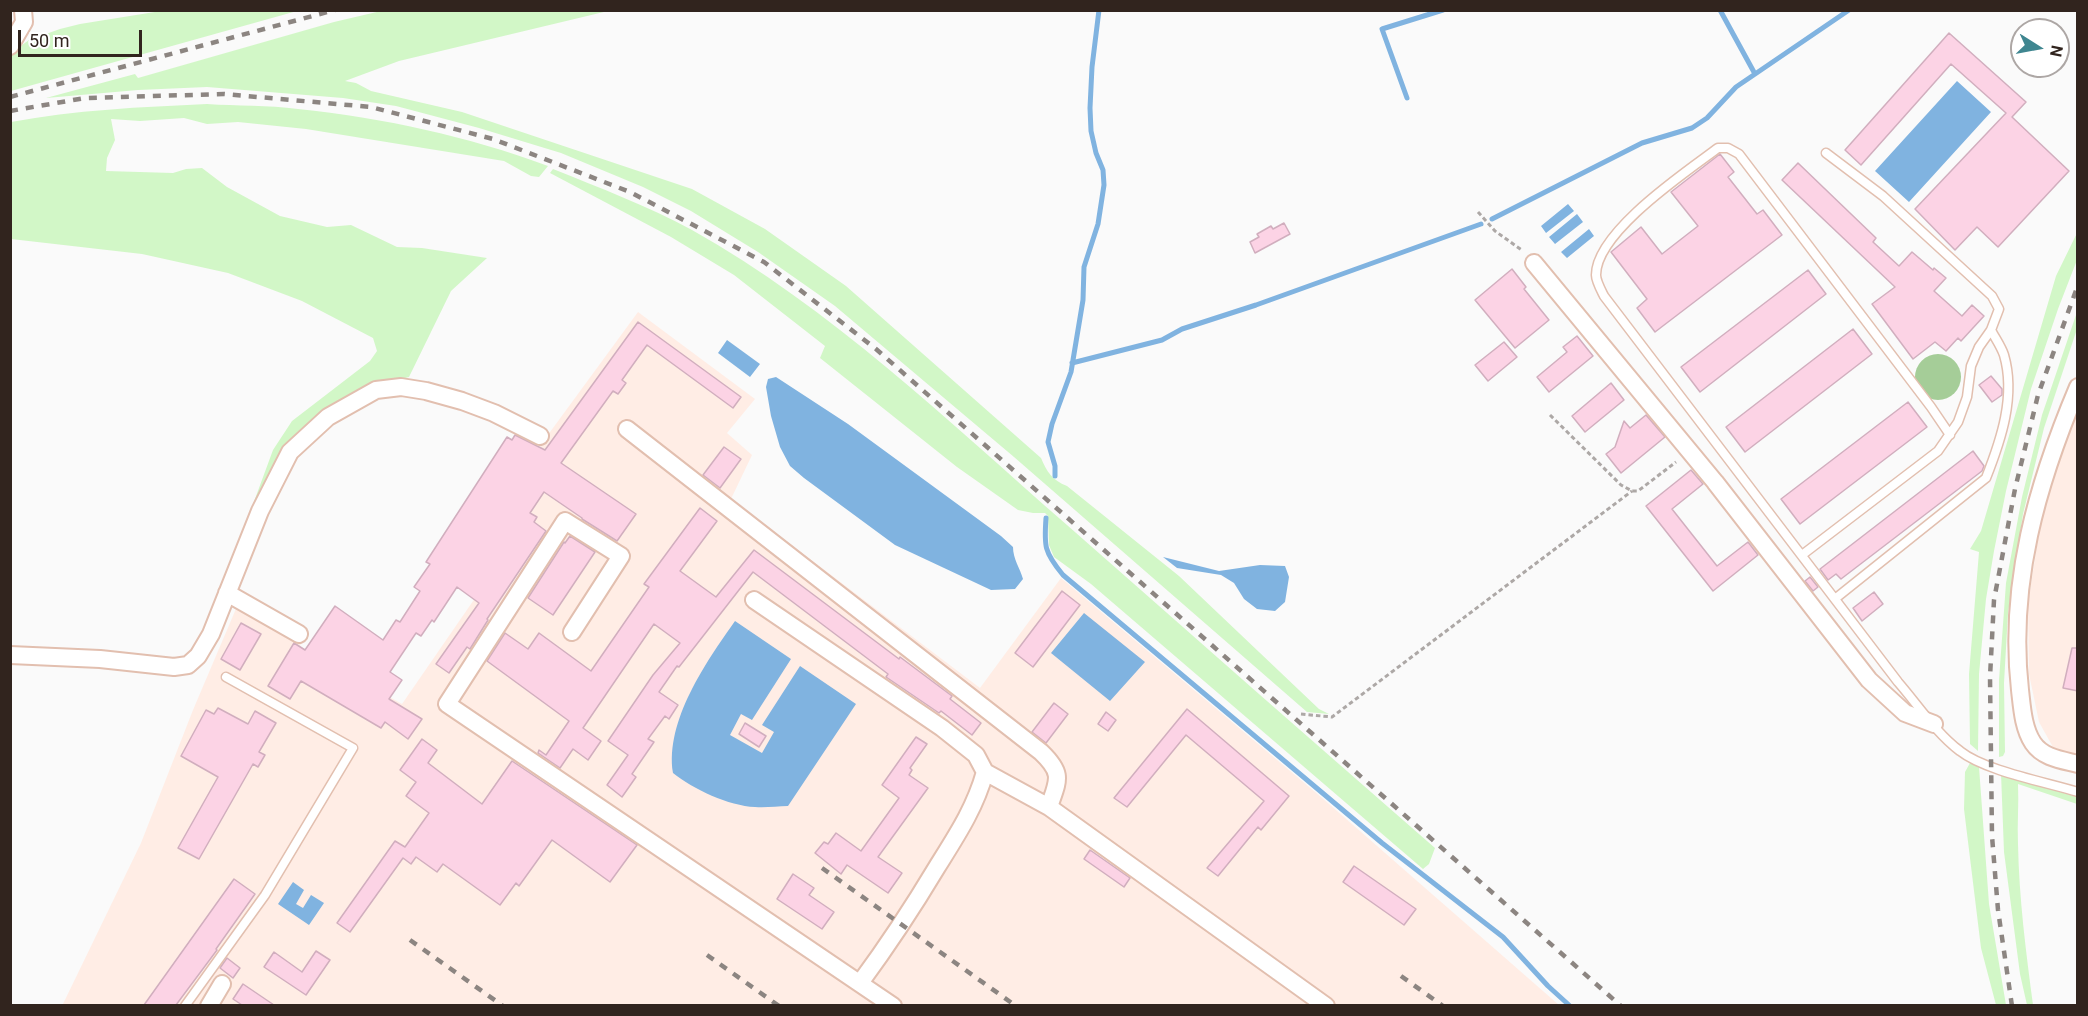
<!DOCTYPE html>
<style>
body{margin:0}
#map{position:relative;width:2088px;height:1016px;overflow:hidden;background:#fafafa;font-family:Roboto,sans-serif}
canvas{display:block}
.frame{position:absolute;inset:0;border:12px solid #31241e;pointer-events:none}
.north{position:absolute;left:2010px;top:18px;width:60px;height:60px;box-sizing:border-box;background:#fff;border:2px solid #ada7a5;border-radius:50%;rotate:101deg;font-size:16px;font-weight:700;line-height:24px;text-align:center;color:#31241e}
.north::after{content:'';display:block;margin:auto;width:21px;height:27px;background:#3f8690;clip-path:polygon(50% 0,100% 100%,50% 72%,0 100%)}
.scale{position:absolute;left:18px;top:30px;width:124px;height:27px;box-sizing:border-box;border:3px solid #31241e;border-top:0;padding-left:8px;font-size:18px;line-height:21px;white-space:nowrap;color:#31241e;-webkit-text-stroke:4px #fff;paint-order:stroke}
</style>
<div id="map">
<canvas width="2088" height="1016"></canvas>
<div class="frame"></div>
<div class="north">N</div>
<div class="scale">50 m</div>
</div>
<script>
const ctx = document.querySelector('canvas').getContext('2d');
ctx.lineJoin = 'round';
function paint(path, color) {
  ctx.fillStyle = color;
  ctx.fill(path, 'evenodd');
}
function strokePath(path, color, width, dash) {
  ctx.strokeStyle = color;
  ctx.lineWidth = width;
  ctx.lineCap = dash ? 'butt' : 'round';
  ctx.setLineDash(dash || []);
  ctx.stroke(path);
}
paint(new Path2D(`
 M638 312 755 399 727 433 752 455 731 499 980 688 1061 578 1321 797 1559 1005 62 1006 141 843 193 710 238 604 302 641 300 646 402 704 491 575 481 536 542 443Z
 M2077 412V755L2054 749 2039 722 2029 674 2028 603 2045 495Z`), '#ffede5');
paint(new Path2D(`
 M161 11H297L11 91V53L29 40 60 29 80 24Z
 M381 11H608L399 61 345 81 356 83 371 91 462 112 692 189 765 229 846 286 1041 458C1047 472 1052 480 1067 486L1179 576 1319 709 1329 714 1307 712 1014 457 835 306 758 252 691 211 643 187 561 153 479 128 396 106 343 98 207 87 138 90 46 98 135 74 138 78 334 22Z
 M207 104C237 106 268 105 298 109 384 118 467 136 548 166L539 177 531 176 504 161 306 129 238 122 207 124 184 118 140 121 111 119 115 140 107 158 106 171 173 173 186 169 202 168 227 187 280 216 327 227 351 225 397 247 422 248 487 258 451 291 409 377 397 380 387 379 336 404 313 419 285 451 206 632 273 450 292 421 370 361 377 351 373 338 302 301 228 273 142 254 11 239V122C75 110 141 107 207 104Z
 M553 169C600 188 648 206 692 230 831 308 948 421 1067 525 1190 633 1312 741 1435 848L1429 864 1423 869 1091 584 1054 557 1049 545 1048 516 1045 513H1033L1018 510 957 467 820 358 825 346 734 275 671 237 550 173Z
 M2077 233V260L2058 309 2031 389 2006 491 1994 551 1986 599 1979 674 1978 751 1970 744 1969 674 1979 552 1970 549 1981 531 2056 276Z
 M2077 312V329L2044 428 2023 514 2008 613 2004 683 2005 752 2003 756 1999 757V680L2006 583 2022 497 2042 415Z
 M1970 763 1979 767 1989 904 2006 1005H1996L1981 948 1964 809 1965 772Z
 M2001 773 2077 797V804L2018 784C2019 804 2017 824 2018 844 2019 898 2026 952 2033 1005H2027L2020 974 2004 852Z`), '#d2f7c7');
paint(new Path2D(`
 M1915 377a23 23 0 1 1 46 0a23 23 0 1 1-46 0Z`), '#a5cd98');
paint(new Path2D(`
 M1957 81 1991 112 1909 202 1875 171Z
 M1568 204 1574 211 1546 233 1541 226Z
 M1577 214 1583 222 1555 244 1549 237Z
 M1589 229 1594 236 1567 258 1561 252Z
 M727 340 760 364 750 377 718 353Z
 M776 377 848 424 1001 536 1013 547C1013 559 1020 568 1023 579L1015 589 991 590 895 545 804 478 790 466 780 447 771 416 766 387 768 379Z
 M1163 557 1219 571 1260 565 1285 566 1289 577 1285 602 1275 611 1257 609 1244 599 1234 583 1221 575 1177 568Z
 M1084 613 1145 662 1110 701 1051 653Z
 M735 621 791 659 752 720 741 714 730 735 762 753 774 732 762 725 800 666 856 704 788 806C777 806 766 808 755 807 729 806 693 789 673 773 665 721 706 662 735 621Z
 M293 882 304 890 296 904 303 908 311 895 324 903 309 925 278 904Z`), '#80b3e0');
strokePath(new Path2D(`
 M1720 10 1755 74
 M1407 98 1382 29 1443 10
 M1492 219 1642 143 1692 128 1707 118 1736 87 1849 10
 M1072 363 1162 340 1182 329 1256 305 1481 224
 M1055 476V466L1048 442 1052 424 1071 372 1083 300 1084 267 1098 224 1104 185 1103 170 1096 153 1091 131 1090 108 1092 67 1099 10
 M1046 518C1044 546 1044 552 1063 575L1382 843 1503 937 1548 986 1570 1006`), '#80b3e0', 5);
const building = new Path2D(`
 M1949 33 2026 102 2012 117 2069 171 1998 247 1977 227 1955 250 1915 209 2006 113 1951 64 1861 165 1845 150Z
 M1720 154 1734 172 1728 177 1757 214 1763 210 1782 235 1655 332 1637 308 1647 299 1611 252 1641 227 1662 254 1698 226 1671 192Z
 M1798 163 1876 238 1873 242 1899 266 1912 252 1933 270 1934 268 1946 278 1934 291 1962 316 1972 305 1984 316 1961 341 1958 338 1946 351 1935 342 1913 359 1872 304 1895 287 1782 180Z
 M1284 223 1290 234 1255 253 1250 242 1259 237 1257 234 1271 226 1273 229Z
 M1512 269 1526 287 1524 289 1549 320 1515 348 1475 300Z
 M1808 270 1826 294 1700 392 1681 367Z
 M638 322 741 397 733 408 647 345 622 380 626 383 618 394 613 391 561 463 636 514 617 541 582 519V518L544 492 530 513 537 517 534 522 546 531 487 619 488 620 470 649 467 647 449 673 436 664 479 603 457 587 434 622 432 620 421 636 416 633 390 672 402 680 389 699 422 719 408 739 385 722 381 728 301 681 290 699 268 686 294 643 305 650 335 606 383 640 396 620 400 622 420 591 414 587 430 564 426 562 507 437 512 440 515 435 545 450Z
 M1853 329 1872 354 1745 452 1726 427Z
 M1577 336 1593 356 1549 392 1537 377 1567 352 1563 347Z
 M1504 342 1517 357 1488 381 1475 365Z
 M1991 376 2002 389V395L1992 402 1979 385Z
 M1611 383 1624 400 1585 432 1572 416Z
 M1908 402 1927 427 1800 524 1781 499Z
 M1646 415 1665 437 1621 473 1606 454 1615 447 1624 421 1630 428Z
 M724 447 741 459 720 488 703 475Z
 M1973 451 1984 466 1982 471 1841 579 1836 574 1828 580 1820 569Z
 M1691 470 1703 484 1672 509 1717 566 1748 542 1758 555 1713 591 1646 506Z
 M700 508 717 521 680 571 716 597 754 550 899 659 900 657 952 696 950 699 981 723 972 735 941 711 939 713 886 677 888 674 753 572 679 667 677 666 659 692 678 705 669 719 665 716 648 739 654 742 632 774 636 777 622 797 607 785 628 755 608 741 653 675 680 643 654 624 583 728 601 741 588 760 573 749 560 768 538 753 539 750 546 755 569 721 487 661 505 633 528 649 539 633 591 671 649 587 644 584Z
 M570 536 595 552 553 615 528 598 564 542 565 543Z
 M1810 577 1818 587 1813 591 1805 581Z
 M1062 591 1080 605 1033 667 1015 653Z
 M1874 592 1883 604 1862 621 1853 608Z
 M241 623 261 634 240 670 221 659Z
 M2072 648H2078V691L2063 688Z
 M1054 703 1068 714 1046 743 1032 732Z
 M218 708 248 724 255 711 276 723 259 752 265 755 258 767 253 764 199 859 178 848 218 777 181 756 206 710 214 714Z
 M1187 709 1289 796 1261 830 1258 827 1218 876 1207 868 1264 801 1186 735 1127 807 1114 798Z
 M1106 712 1116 720 1108 731 1098 724Z
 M745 723 766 736 759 747 739 734Z
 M916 737 927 744 910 768 912 770 909 775 928 788 878 857 902 873 888 893 847 865 841 874 815 853 824 842 828 844 836 833 861 851 899 798 882 785Z
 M422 739 437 750 428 763 482 804 512 761 637 845 610 882 552 840 519 886 516 883 500 905 443 864 437 872 416 857 411 864 403 858 350 932 337 923 395 841 405 847 429 813 406 796 416 782 400 770Z
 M1090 850 1130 878 1124 887 1084 859Z
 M1354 866 1416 909 1404 925 1343 882Z
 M793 874 814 888 809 895 834 912 822 929 777 899Z
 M234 879 255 894 216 949 217 950 176 1005H144Z
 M316 951 330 960 306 995 264 967 274 952 302 972Z
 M227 958 240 968 233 978 220 968Z
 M243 984 274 1005H242L233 999Z`);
paint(building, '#fcd3e5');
strokePath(building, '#d1aebe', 1.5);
const lane = new Path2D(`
 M1950 435 1931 407 1739 154 1728 148H1718C1686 172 1596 232 1596 275 1596 281 1601 290 1604 296L1898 682C1918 705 1936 733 1960 751 1985 771 2046 782 2078 792
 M1802 555 1938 451 1958 422 1967 397 1971 366 1979 347 1991 330 1999 309 1992 296 1883 196 1826 153
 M1836 598 1986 478C2001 440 2016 396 2004 355 2001 346 1995 338 1991 330
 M185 1006 265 895 353 748 226 677`);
const street = new Path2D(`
 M10 46 24 22 23 10
 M1534 263 1715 482 1869 680 1905 713 1934 724
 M2078 387C2037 484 2008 584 2020 690 2022 707 2023 728 2033 743 2043 758 2062 760 2078 764
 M627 429 1041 752C1064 774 1058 780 1049 807
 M227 593 299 634
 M754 600 942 728 976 755 985 772 1049 807 1326 1006
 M572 632 621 556 565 521 447 704 893 1006
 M10 655 100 659 174 667 188 665 198 656 211 634 260 511 290 452 328 417 376 390 401 387 426 391 462 401 494 413 540 436
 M860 983C888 945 913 907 937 867 957 835 975 808 985 772
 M209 1006 222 984`);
strokePath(lane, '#e2bfaf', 11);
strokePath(street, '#e2bfaf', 20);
strokePath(new Path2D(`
 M1478 212 1495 231 1523 251
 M1550 415 1621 485 1632 491H1638L1676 462
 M1301 714 1332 717 1632 491`), '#ada8a6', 3, [4.5, 3]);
strokePath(lane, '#fff', 8);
strokePath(street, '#fff', 16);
strokePath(new Path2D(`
 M10 97 335 10
 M10 111 85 98 224 94 371 107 493 139 630 192 764 262 876 349 1621 1006
 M822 868 1016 1006
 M410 940 503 1006
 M707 955 779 1006
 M1401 976 1443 1006
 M2012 1006 1998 910 1992 836 1990 677 1994 600 2015 489 2038 395 2078 285`), '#8c8581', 4.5, [8, 8]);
</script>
